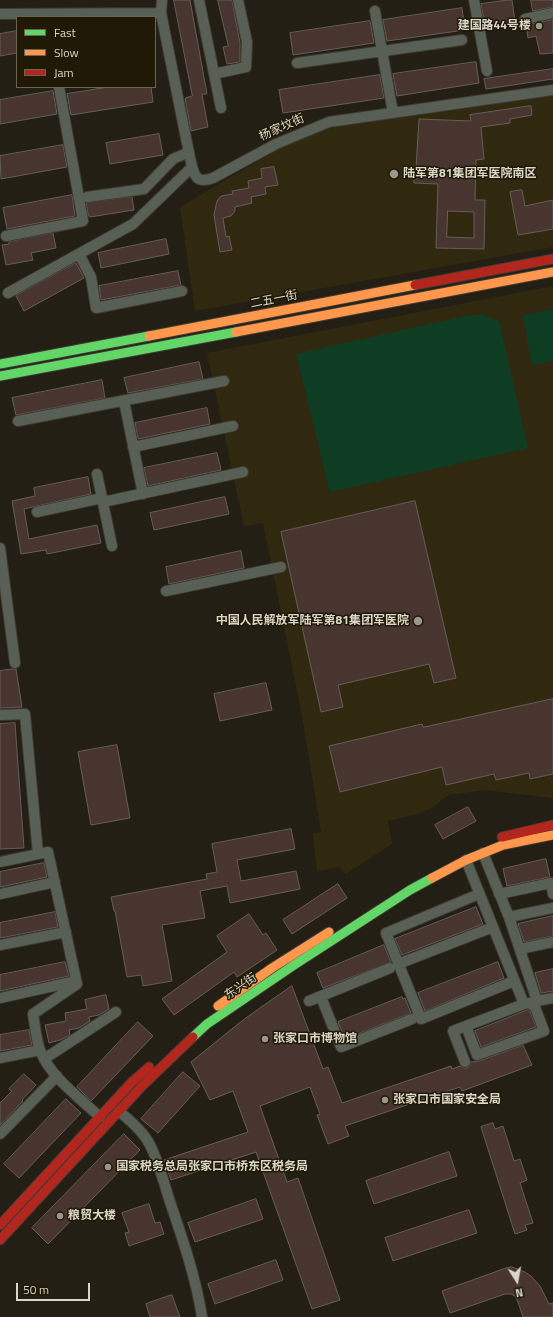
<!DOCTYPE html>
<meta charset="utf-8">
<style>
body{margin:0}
#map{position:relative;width:553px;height:1317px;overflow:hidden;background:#231f14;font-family:"Titillium Web",sans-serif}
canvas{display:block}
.legend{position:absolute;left:16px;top:16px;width:140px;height:72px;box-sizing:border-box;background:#1f1905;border:1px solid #6a6553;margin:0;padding:5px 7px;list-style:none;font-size:12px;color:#dad6c9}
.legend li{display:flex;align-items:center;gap:8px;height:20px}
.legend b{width:20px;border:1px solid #6a6553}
.north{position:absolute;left:497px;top:1261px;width:40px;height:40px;-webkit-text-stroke:3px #1f1905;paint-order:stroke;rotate:169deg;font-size:11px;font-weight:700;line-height:16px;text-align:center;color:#dad6c9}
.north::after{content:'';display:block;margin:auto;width:14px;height:18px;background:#dad6c9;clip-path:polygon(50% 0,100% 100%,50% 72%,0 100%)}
.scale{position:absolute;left:16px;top:1283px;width:74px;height:18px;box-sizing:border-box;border:2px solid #dad6c9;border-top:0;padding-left:5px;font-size:12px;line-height:14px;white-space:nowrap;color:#dad6c9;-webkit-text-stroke:3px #1f1905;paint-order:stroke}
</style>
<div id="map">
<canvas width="553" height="1317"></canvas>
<ul class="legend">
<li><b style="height:5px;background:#63d668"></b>Fast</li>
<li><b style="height:5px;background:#ff974d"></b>Slow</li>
<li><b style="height:5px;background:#b3261e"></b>Jam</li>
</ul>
<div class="north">N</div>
<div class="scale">50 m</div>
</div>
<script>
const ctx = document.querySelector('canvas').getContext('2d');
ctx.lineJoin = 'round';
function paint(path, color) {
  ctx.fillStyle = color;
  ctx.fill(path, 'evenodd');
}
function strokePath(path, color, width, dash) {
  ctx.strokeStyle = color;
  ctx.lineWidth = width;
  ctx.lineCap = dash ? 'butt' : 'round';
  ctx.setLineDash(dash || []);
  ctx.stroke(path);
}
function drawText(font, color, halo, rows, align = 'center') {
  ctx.font = font + ' "Titillium Web","Noto Sans SC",sans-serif';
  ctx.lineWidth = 3;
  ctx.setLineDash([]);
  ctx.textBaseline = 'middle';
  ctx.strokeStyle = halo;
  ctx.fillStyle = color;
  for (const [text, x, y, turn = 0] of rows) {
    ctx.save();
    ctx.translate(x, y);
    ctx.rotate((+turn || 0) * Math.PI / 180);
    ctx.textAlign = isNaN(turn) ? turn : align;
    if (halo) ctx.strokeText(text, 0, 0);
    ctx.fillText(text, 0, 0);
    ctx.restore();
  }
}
paint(new Path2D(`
 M553 96V247L195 311 180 207 292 141 316 131 337 127Z
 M553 286V798L484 790 448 795 432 808 418 814 388 821 392 844 346 874 339 867 317 871 313 833 321 832 302 716 263 523 244 526 207 353Z`), '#31290f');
paint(new Path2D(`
 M553 309V361L532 365 523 315Z
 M470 315H484L499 321 528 448 330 492 296 354Z`), '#0f3d24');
const building = new Path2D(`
 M174 0H190L207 94H202L208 127 191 131 185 98 192 96Z
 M218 0H232L240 43V62L227 64 223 47 228 46Z
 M508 0H512L515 22 485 27 481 4Z
 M531 0H553V7L533 11Z
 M462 8 465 30 387 41 383 20Z
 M553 20V53L540 54 536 36 528 38 526 25Z
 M370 21 374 43 293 55 290 33Z
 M17 31V53L0 56V34Z
 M476 62 479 83 397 96 393 74Z
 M553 69V79L486 89 484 79Z
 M380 75 384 98 283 113 279 90Z
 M109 87H151L153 102 71 115 67 94Z
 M53 91 57 114 0 124V100Z
 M531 106 532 115 510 119V123L481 127 484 159 476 160 475 200H485L484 249 436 248 438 184 414 183V168H416L419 119 471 121 470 115ZM448 211 474 212V238L447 237Z
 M159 134 163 155 110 164 106 143Z
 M63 145 67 167 1 179 0 156Z
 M274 167 278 185 265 187 266 194 251 197 252 203 235 207V211L231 216 223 218 226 237 229 236 232 250 220 252 214 215 217 201 221 196 233 194 232 191 249 188 248 181 262 178 261 169Z
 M522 190 525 206 553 200V229L518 235 510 192Z
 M72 195 75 216 7 229 3 208Z
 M132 197 134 210 90 217 88 214 86 203Z
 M53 233 56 248 31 253 33 260 6 265 2 245 9 244V242Z
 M166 239 169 254 101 268 98 253Z
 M76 263 84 278 24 311 16 296Z
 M178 271 181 285 101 300 99 286Z
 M199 362 203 379 128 393 124 378Z
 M102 380 105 398 16 415 12 398Z
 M207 408 210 424 138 439 135 423Z
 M217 453 221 470 148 486 144 468Z
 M88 477 91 494 24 509 29 539 97 525 101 543 47 554 46 550 21 554 12 501 35 496 34 488Z
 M225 497 229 514 154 530 150 513Z
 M415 501 456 678 434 683 429 664 338 685 343 707 321 712 281 532Z
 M241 551 244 568 169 584 166 567Z
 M12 669H16L22 707 0 708V671Z
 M266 683 272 710 220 721 214 694Z
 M553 699V774L530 779 529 773 496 780 494 774 446 785 442 767 340 792 329 746 422 724 423 727Z
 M15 723 24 848 0 849V724Z
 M117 745 130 818 91 825 78 752Z
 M468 807 476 821 443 839 435 825Z
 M291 829 295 849 237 860 241 881 296 871 300 889 230 903 227 886 200 891 205 918 162 925 172 981 143 986 141 975 127 977 115 911H114L111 897 207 879 206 874 217 872 212 844Z
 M546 859 550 877 507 886 503 869Z
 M44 863 47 877 0 887V872Z
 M338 884 347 898 292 934 283 920Z
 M476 907 483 924 402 955 395 939Z
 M55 912 58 927 0 938V923Z
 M249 914 263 935 266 933 277 950 237 977 234 972 174 1015 162 999 227 952 217 936Z
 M553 916V936L524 942 518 924Z
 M384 945 391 962 323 988 317 973Z
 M65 962 69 976 0 991V975Z
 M498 962 504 978 425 1011 418 993Z
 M553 969V991L541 993 535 973Z
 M292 986 323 1069 328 1067 342 1103 451 1066 452 1069 460 1066 464 1068H467L470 1066 471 1062 479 1061 523 1045 532 1065 462 1091 460 1087 345 1126 349 1136 328 1144 317 1115 320 1114 310 1087 260 1106 287 1182 298 1178 340 1300 312 1309 256 1152 171 1180 164 1160 248 1132 233 1091 210 1100 191 1062 243 1020Z
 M106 995 109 1009 99 1015 89 1017 90 1021 79 1028 69 1030 70 1035 60 1040 49 1043 45 1025 66 1021 65 1013 87 1009 85 1000Z
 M402 997 403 999 405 998 411 1013 345 1039 338 1022Z
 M528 1010 530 1011 536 1027 481 1047 475 1031Z
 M138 1022 153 1036 91 1101 77 1087Z
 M29 1030 32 1045 0 1051V1035Z
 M183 1072 200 1086 158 1133 141 1119Z
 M24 1074 36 1085 22 1100 23 1101 0 1125V1103L12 1091 9 1089Z
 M66 1099 81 1113 19 1178 4 1164Z
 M493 1123 495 1129 503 1126 514 1161 520 1159 527 1180 520 1183 533 1223 525 1225 527 1230 515 1234 481 1127Z
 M124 1134 140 1150 48 1244 32 1228Z
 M449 1152 457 1176 374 1204 366 1181Z
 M256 1199 263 1219 195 1242 188 1223Z
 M149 1204 155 1223 160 1222 164 1234 129 1246 125 1233 129 1232 122 1213Z
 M469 1210 477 1233 393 1261 385 1238Z
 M276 1260 283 1280 215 1304 208 1284Z
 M512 1267 525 1272 531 1276 540 1286 549 1304 553 1303V1317H523L518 1302 515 1296 511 1294H505L450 1313 442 1291 506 1268Z
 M172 1295 180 1317H150L146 1304Z`);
paint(building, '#483530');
strokePath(building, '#655e58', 1);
const street = new Path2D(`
 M162 0 161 13 190 158C194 173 194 185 213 178L276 144 329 122 553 90
 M199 0 221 108
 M474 0 487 71
 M375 11 393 113
 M0 14 161 13
 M525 19 553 13
 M297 63 462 40
 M214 74 246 67 247 42 238 0
 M87 197 144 189 173 159 189 152
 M6 236 83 221 59 87
 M79 254 91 277 96 308 182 291
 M8 293 133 224 192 167
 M124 401 143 494
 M18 421 224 381
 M133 447 233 426
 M97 474 112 546
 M103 502 243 472
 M37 512 102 498
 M0 548 15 663
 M166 591 281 567
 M0 715 25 714 38 854
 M483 853 509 917 553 908
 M466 860 524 1004 466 1026 477 1055 544 1031 535 1007 529 1003 524 1004
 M0 862 48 852 77 984 33 1014C35 1025 36 1039 40 1050 50 1077 80 1098 100 1117
 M0 894 55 882
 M479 894 386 933 421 1019 514 981
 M499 894 551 883 553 894
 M509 917 537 1001 553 998
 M0 945 66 932
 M520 949 553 942
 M398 964 493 927
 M321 997 341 1047 412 1019
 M0 998 76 981
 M309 1001 390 968
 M0 1058 40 1050
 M44 1059 116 1012
 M465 1062 453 1031 466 1026
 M119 1111C130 1121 143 1131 150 1145 159 1163 164 1183 170 1202 183 1240 196 1278 202 1317
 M0 1134 57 1076`);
const fast = new Path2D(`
 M0 364 149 336
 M0 376 236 332
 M193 1037 207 1024 294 965 410 890 432 878`);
const slow = new Path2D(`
 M236 332 553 272
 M149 336 415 285
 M432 878 466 860 503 845 553 835
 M218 1006 272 968 329 932`);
const jam = new Path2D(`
 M415 285 553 259
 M502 837 553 825
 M0 1225 132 1082 149 1067
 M0 1240 142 1086 193 1037`);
strokePath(street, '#3f3b33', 12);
strokePath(fast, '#3f3b33', 11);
strokePath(slow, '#3f3b33', 11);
strokePath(jam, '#3f3b33', 11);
strokePath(street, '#586055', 10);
strokePath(fast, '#63d668', 9);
strokePath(slow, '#ff974d', 9);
strokePath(jam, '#b3261e', 9);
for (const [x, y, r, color] of [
 [539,26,4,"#9a968a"],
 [394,174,5,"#9a968a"],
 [418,621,5,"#9a968a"],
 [265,1039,4,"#9a968a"],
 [385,1100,4,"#9a968a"],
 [108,1167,4,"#9a968a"],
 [60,1216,4,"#9a968a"]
]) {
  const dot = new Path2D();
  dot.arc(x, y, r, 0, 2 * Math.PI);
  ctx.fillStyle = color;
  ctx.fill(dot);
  strokePath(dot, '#1f1905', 1.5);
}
drawText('bold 12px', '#dad6c9', '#1f1905', [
 ["建国路44号楼",531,26,"right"],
 ["陆军第81集团军医院南区",403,174],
 ["中国人民解放军陆军第81集团军医院",409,621,"right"],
 ["张家口市博物馆",273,1039],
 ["张家口市国家安全局",393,1100],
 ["国家税务总局张家口市桥东区税务局",116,1167],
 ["粮贸大楼",68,1216]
], 'left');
drawText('12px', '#dad6c9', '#1f1905', [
 ["杨家坟街",282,128,-24],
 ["二五一街",274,300,-11],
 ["东兴街",241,987,-34]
]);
</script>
